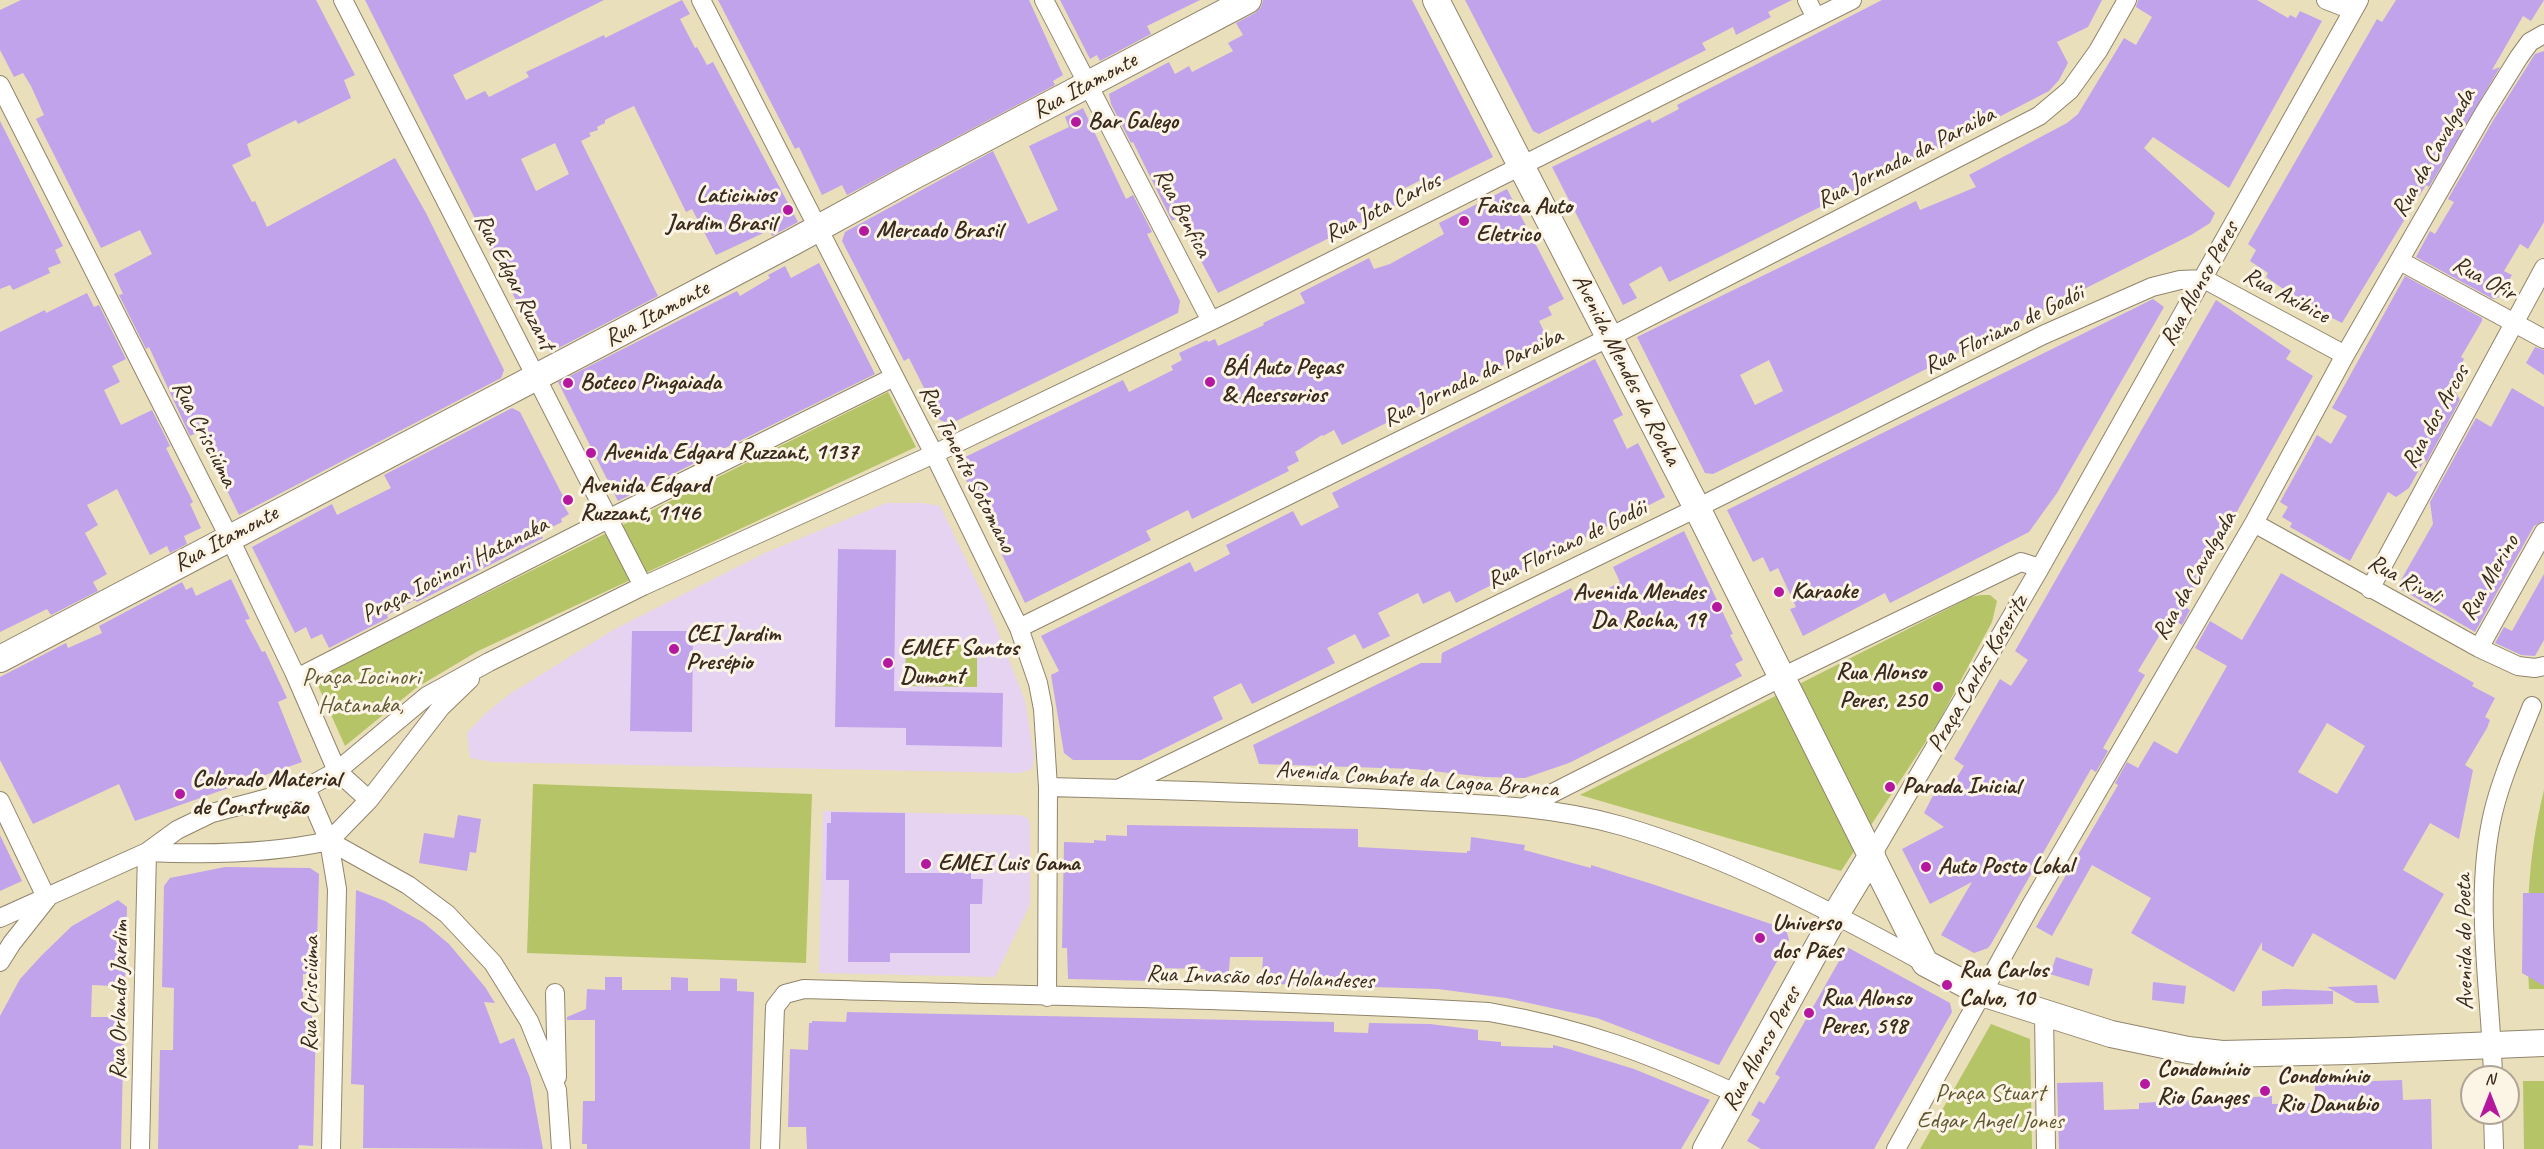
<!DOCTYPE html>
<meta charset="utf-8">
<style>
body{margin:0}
#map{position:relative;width:2544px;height:1149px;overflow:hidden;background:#e9dfbb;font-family:Caveat,sans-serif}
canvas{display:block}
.north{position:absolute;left:2460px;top:1065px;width:60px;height:60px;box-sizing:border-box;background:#fcf5e5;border:2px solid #afa495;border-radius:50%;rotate:0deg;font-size:16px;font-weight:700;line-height:24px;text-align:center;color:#3b2a1e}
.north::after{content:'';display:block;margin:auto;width:21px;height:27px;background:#b5179e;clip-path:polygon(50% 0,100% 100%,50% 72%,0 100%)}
</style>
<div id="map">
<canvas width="2544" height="1149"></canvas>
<div class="north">N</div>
</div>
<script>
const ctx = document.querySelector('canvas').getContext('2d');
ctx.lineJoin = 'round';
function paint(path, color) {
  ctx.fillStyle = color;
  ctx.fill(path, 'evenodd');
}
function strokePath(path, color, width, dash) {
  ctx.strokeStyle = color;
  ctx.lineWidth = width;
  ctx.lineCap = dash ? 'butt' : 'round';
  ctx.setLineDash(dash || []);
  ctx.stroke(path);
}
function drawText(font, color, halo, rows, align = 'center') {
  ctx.font = font + ' Caveat,sans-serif';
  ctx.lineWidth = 6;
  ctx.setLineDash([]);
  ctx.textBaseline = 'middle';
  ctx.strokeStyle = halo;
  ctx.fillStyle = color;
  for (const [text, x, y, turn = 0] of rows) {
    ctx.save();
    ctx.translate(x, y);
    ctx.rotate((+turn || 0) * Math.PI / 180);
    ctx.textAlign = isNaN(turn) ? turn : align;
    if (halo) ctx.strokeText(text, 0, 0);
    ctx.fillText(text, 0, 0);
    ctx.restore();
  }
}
paint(new Path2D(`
 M886 503H922L940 506 987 604 1025 701 1034 756 1032 769 1020 773 493 762 470 758 467 733 485 714 510 694 613 630 765 553Z
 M823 811 1019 815 1028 818 1030 824V904L995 977 819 973Z`), '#e5d3f1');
paint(new Path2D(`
 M888 392 916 447 478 651 416 688 345 746 315 679Z
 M1981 595H1990L1997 601 1992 622 1938 723 1841 871 1580 795 1971 597Z
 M906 645H977V687L905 686Z
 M533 784 812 794 806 963 527 953Z
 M2544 790V989H2529C2526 918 2527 859 2544 790Z
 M1991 1024 2030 1039 2032 1149H1920Z
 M2523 1081H2544V1149H2524Z`), '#b5c466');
paint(new Path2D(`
 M21 0H316L355 75 344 80 351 98 298 124 296 120 247 144 251 156 232 165 252 202 255 201 267 227 395 158 426 213 504 370 501 378 239 515 212 460 216 458 202 430 190 436 149 347 146 349 119 295 123 294 114 274 152 254 140 230 101 248 36 119 44 115 31 86 23 73 14 77 0 50V10Z
 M365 0H604L453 75 466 100 485 91 489 97 529 77 526 72 604 35 605 38 682 0 690 14 680 19 695 48 697 47 707 65 713 62 798 222 772 236 770 230 716 255 692 209 686 212 634 106 619 113 605 120V123L597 127 598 130 589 133 591 136 581 141 658 296 551 352 540 348ZM555 143 569 174 536 191 521 159Z
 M718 0H1029L1063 75 1053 81 1055 85 847 195 842 185 822 195 799 147 795 149Z
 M1060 0H1200L1147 26 1151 34 1100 61 1097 55 1090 59Z
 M1263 0H1412L1493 157 1432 187 1427 177 1397 192 1402 202 1218 293 1178 217 1172 221 1133 142 1131 143 1111 104 1109 94 1169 62 1175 74 1189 66 1192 72 1233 51 1228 43 1243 35 1236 23 1255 13 1261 7Z
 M1465 0H1792L1768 12 1771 17 1736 35 1733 27 1702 43 1706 50 1539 134 1533 131Z
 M1882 0H2102L2088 27 2057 42 2068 63 2059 80 2049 91 1943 146 1669 282 1661 266 1629 284 1637 298 1623 305 1552 167 1650 119 1652 123 1679 109 1677 105Z
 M2138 0H2257L2288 18 2290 15 2296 18 2300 11 2322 21 2229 188 2153 137 2144 148 2215 213 2210 223 2191 235 1847 409 1713 474 1705 473 1637 337 1916 201 1920 210 1976 187 1969 175 2067 123 2078 114 2124 38 2136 45 2152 17 2136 7ZM1769 360 1783 391 1755 405 1740 375Z
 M2396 0H2544L2531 21 2523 16 2492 70 2500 67 2429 187 2426 185 2414 204 2342 323 2305 304 2266 277 2268 273 2250 261 2256 250 2248 244 2377 19 2382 22Z
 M2544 51V222L2528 249 2520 244 2504 271 2512 275 2498 298 2493 299 2416 257 2430 231 2435 234 2454 202 2448 199 2494 119 2535 54Z
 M1083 108 1126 199 1133 195 1152 232 1147 234 1180 301 1178 313 950 424 940 420 909 358 904 361 842 241 845 232 993 151 1028 224 1058 210 1029 146 1069 127 1065 117Z
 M0 121 63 246 55 250 61 263 48 268 50 273 13 290 10 285 0 289Z
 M1507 189 1564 299 1548 307 1552 315 1539 321 1549 342 1342 445 1334 430 1323 436 1322 435 1295 452 1299 461 1287 467 1289 471 1192 519 1188 510 1146 531 1151 540 1025 603 957 461 1123 380 1129 392 1173 370 1171 366 1182 360 1179 353 1207 340 1208 342 1215 339 1218 346 1264 325 1263 323 1305 303 1300 293 1369 258 1374 269 1390 264 1444 234 1439 223Z
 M819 263 875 374 618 501 558 382 737 291 740 296 770 278 768 275 785 266 791 278Z
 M2405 276 2482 318V321L2461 357 2464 359 2455 377 2454 389 2460 400 2426 463 2425 459 2409 488 2396 497 2388 492 2350 561 2290 527 2292 523 2282 517 2288 507 2280 502 2317 435 2331 444 2347 416 2332 408Z
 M87 293 94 307 99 305 126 359 112 366 120 382 104 390 121 425 152 410 170 446 166 448 193 502 190 504 201 528 184 536 187 544 170 553 167 546 150 555 117 489 87 505 98 525 85 533 107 574 93 582 98 591 51 615 47 609 0 632V332L45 310 46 313Z
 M2153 299 2164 307 2057 493 2029 532 1890 603 1885 593 1803 636 1790 609 1796 607 1778 568 1770 572 1763 557 1753 562 1727 510Z
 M2216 300 2291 351 2286 359 2313 376 2184 606 2190 610 2182 625 2170 618 2138 671 2145 675 2103 748 2108 751 2096 772 2091 769 1991 944 1988 948 1974 953 1941 935 1972 882 1930 904 1902 849 1944 827 1924 813 1938 786 1947 792 1964 766 1954 759 2000 679 2011 686 2028 660 2015 651Z
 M2535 347 2544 350V375L2526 363Z
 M1595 359 1623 415 1613 420 1627 449 1638 443 1665 497 1456 603 1450 591 1423 604 1418 593 1378 613 1390 636 1363 649 1355 634 1327 648 1335 663 1252 704 1241 683 1213 697 1223 719 1141 760H1073L1064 753 1051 675 1059 671 1041 636 1190 562 1195 572 1230 554 1226 545 1293 511 1301 526 1339 507 1332 493Z
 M2512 388 2544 407V521L2534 526 2475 632 2397 587 2433 524 2430 502 2476 418 2491 427Z
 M512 408 520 412 567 504 564 506 569 514 561 519 562 522 540 533 543 538 417 602 415 600 387 615 388 618 329 648 322 634 311 639 306 627 295 633 252 547 332 504 337 515 391 488 384 475Z
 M1684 531 1733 634 1730 635 1743 660 1735 664 1742 676 1569 763 1525 778 1485 777 1414 769 1259 764 1253 745 1421 663H1441L1442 653 1571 588 1579 604 1620 582 1613 567Z
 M838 549 896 550 894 691 1003 693 1002 747 906 745V728L835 727Z
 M2281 573 2474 683 2472 686 2495 698 2485 717 2490 720 2487 728 2465 765 2473 770 2459 839 2430 823 2403 870 2444 894 2395 980 2313 933 2293 967 2262 950V942L2234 992 2131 933 2151 898 2092 865 2052 936 2036 927 2118 785 2115 783 2127 762 2138 768 2154 741 2177 754 2227 666 2195 648 2210 621 2242 640ZM2327 723 2365 746 2337 794 2298 772Z
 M2544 574V640L2535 656 2521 655 2495 643 2504 627 2512 631Z
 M231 579 250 619 245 620 262 652 265 651 287 698 278 702 302 762 135 821 119 784 33 824 0 760V677L66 643 68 648 102 633 99 626 182 582 186 590 192 587 196 596Z
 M632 631H693L692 732 630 731Z
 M831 812 905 813V873H971V879H983L982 904H970V953H890V962H848L849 880H826L827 823H831Z
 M458 815 481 819 476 853 470 852 467 871 419 863 424 833 454 838Z
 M1127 825 1358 829V847L1467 853V851H1470L1471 837 1525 845 1524 850 1591 868V865L1652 884 1786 929 1789 940 1719 1065 1597 1018 1506 998 1438 989 1275 984V973H1262L1263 957H1230L1228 983 1208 982V971H1205V969L1156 968 1155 981 1068 979 1067 948H1062L1064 842 1094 843V840L1106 841V835L1127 836Z
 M0 835 22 881 0 891Z
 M225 867 310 868 319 874 316 974H303V1006L312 1007V1020H316L313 1146 299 1145 298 1149H158L160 1050H173L174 988 162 987 164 886 170 878Z
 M356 890 385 901 424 923 449 944 485 987 495 1003 484 1002 500 1044 514 1038 530 1078 543 1149 363 1148 364 1085 351 1084Z
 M2523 893H2544V986L2522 973Z
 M118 900 127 907 125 982H113V986L92 985 91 1017H124L121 1149H0V1016L20 979 42 955 72 926Z
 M1847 947 1950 1003 1952 1012 1874 1149H1761L1747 1141 1760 1120 1751 1115 1759 1101 1764 1104 1780 1077 1775 1074Z
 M2056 957 2093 969 2089 986 2050 974Z
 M605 977H622V990H671V977L688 978V991H720V978L737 979V991L754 992 750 1149H587V1144H582L583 1101H595V1020H567V1017L586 1009 587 989 605 990Z
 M2153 982 2186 986 2184 1004 2152 1000Z
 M2377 985 2379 1003H2356L2327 987Z
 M2285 989 2333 991V1004L2262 1006V991Z
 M847 1012 1334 1022V1032L1368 1033 1369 1023 1430 1024 1478 1030V1040L1501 1042V1046L1553 1048V1045L1569 1049 1634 1069 1710 1100 1681 1149H807L806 1127H788L790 1049 808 1050 809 1023H812V1021L846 1022Z
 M2402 1080 2403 1100 2431 1099 2432 1149H2059L2057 1083 2103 1082 2104 1110 2139 1109V1103L2272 1096V1104L2315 1103V1083Z`), '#c1a3eb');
const street = new Path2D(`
 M343 0 643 586
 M701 0 934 454 1019 628 1038 683 1043 709 1048 787 1047 997
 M1044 0 1211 321
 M1807 0 1816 18
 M2326 0 2352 10
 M0 85 229 537 294 672 337 771 369 800
 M2400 261 2544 339
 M2254 523 2479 648 2518 666 2535 668 2544 666
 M2370 589 2544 268
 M1019 628 1608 338 2039 116 2070 90 2098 51 2127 0
 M2479 648 2544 532
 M297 678 608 519 894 377
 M1048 787C1166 790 1283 793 1400 800 1475 804 1549 805 1622 826 1725 856 1831 911 1925 963
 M306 788 329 841 337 889 331 1149
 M1118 789 1697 508 2043 335 2152 287 2180 280 2204 279 2345 355
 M0 801 47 899
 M1525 807 1782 677 2021 562 2040 568
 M329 841 369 800 441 707 470 679
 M147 852C208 855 269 854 329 841L408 885 447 914 493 963 529 1021 557 1090 561 1149
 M1872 855 2040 568 2359 0
 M0 918 147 852 177 830 212 813 306 788 337 771 427 696 489 662 643 586 934 454 1234 310 1852 0
 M0 962 12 943 46 900
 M555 993 557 1077
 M2044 1013 2046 1149
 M2493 1077C2491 990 2473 899 2493 813 2502 776 2518 741 2532 706
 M2493 1113 2494 1149
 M140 1149 147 852
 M770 1149 775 1007 785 994 804 989C1033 996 1261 999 1489 1012 1582 1028 1653 1055 1737 1094
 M1896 1149 2031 905 2254 523 2345 355 2484 113 2519 57 2530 42 2544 34`);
const secondary = new Path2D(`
 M1436 0 1697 508 1925 963 1982 993 2111 1034 2188 1050 2222 1054 2349 1051 2544 1043
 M0 659 793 242 906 180 1248 0
 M1706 1149 1836 914 1872 855`);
strokePath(street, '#92846c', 20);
strokePath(secondary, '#92846c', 28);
strokePath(street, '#fff', 18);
strokePath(secondary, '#fff', 26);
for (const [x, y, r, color] of [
 [1076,122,6,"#b5179e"],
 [788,210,6,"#b5179e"],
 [1464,221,6,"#b5179e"],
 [864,231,6,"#b5179e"],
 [1210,382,6,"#b5179e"],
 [568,383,6,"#b5179e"],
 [591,453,6,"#b5179e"],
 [568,500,6,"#b5179e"],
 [1779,592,6,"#b5179e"],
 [1717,607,6,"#b5179e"],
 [674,649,6,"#b5179e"],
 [888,663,6,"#b5179e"],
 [1938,687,6,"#b5179e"],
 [1890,787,6,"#b5179e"],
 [180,794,6,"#b5179e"],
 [926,864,6,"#b5179e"],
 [1926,867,6,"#b5179e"],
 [1760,938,6,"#b5179e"],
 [1947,985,6,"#b5179e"],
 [1809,1013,6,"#b5179e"],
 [2145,1084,6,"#b5179e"],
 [2265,1091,6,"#b5179e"]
]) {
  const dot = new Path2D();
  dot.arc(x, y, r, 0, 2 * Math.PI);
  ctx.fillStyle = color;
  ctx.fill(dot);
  strokePath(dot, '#fcf5e5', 2);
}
drawText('24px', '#3b2a1e', '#fcf5e5', [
 ["Rua Itamonte",1085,86,-28],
 ["Rua da Cavalgada",2434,153,-60],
 ["Rua Jornada da Paraiba",1906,158,-27],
 ["Rua Jota Carlos",1383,208,-27],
 ["Rua Benfica",1182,213,62],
 ["Rua Ofir",2484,279,29],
 ["Rua Edgar Ruzant",514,282,63],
 ["Rua Alonso Peres",2200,284,-61],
 ["Rua Axibice",2286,296,28],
 ["Rua Itamonte",657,314,-28],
 ["Rua Floriano de Godói",2004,330,-26],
 ["Avenida Mendes da Rocha",1626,370,63],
 ["Rua Jornada da Paraiba",1473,378,-26],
 ["Rua dos Arcos",2436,417,-61],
 ["Rua Crisciúma",204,434,63],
 ["Rua Tenente Sotomano",967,469,63],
 ["Rua Itamonte",226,539,-28],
 ["Rua Floriano de Godói",1567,545,-26],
 ["Praça Iocinori Hatanaka",455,570,-27],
 ["Rua da Cavalgada",2195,576,-60],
 ["Rua Merino",2490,578,-60],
 ["Rua Rivoli",2404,580,29],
 ["Praça Carlos Koseritz",1978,674,-60],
 ["Avenida Combate da Lagoa Branca",1417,780,4],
 ["Avenida do Poeta",2465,942,-91],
 ["Rua Invasão dos Holandeses",1260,978,2],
 ["Rua Crisciúma",311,994,-89],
 ["Rua Orlando Jardim",120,1000,-89],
 ["Rua Alonso Peres",1762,1049,-61]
]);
drawText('bold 24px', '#3b2a1e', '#fcf5e5', [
 ["Bar Galego",1088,122],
 ["Laticinios",776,196,"right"],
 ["Jardim Brasil",776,224,"right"],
 ["Faisca Auto",1476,207],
 ["Eletrico",1476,235],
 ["Mercado Brasil",876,231],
 ["BÁ Auto Peças",1222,368],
 ["& Acessorios",1222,396],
 ["Boteco Pingaiada",580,383],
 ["Avenida Edgard Ruzzant, 1137",603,453],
 ["Avenida Edgard",580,486],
 ["Ruzzant, 1146",580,514],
 ["Karaoke",1791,592],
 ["Avenida Mendes",1705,593,"right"],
 ["Da Rocha, 19",1705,621,"right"],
 ["CEI Jardim",686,635],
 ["Presépio",686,663],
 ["EMEF Santos",900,649],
 ["Dumont",900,677],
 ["Rua Alonso",1926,673,"right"],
 ["Peres, 250",1926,701,"right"],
 ["Colorado Material",192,780],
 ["de Construção",192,808],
 ["Parada Inicial",1902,787],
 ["EMEI Luis Gama",938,864],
 ["Auto Posto Lokal",1938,867],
 ["Universo",1772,924],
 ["dos Pães",1772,952],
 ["Rua Carlos",1959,971],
 ["Calvo, 10",1959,999],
 ["Rua Alonso",1821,999],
 ["Peres, 598",1821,1027],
 ["Condomínio",2157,1070],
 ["Rio Ganges",2157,1098],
 ["Condomínio",2277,1077],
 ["Rio Danubio",2277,1105]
], 'left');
drawText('24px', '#605834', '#fcf5e5', [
 ["Praça Iocinori",361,678],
 ["Hatanaka,",361,706],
 ["Praça Stuart",1990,1094],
 ["Edgar Angel Jones",1990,1122]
]);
</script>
